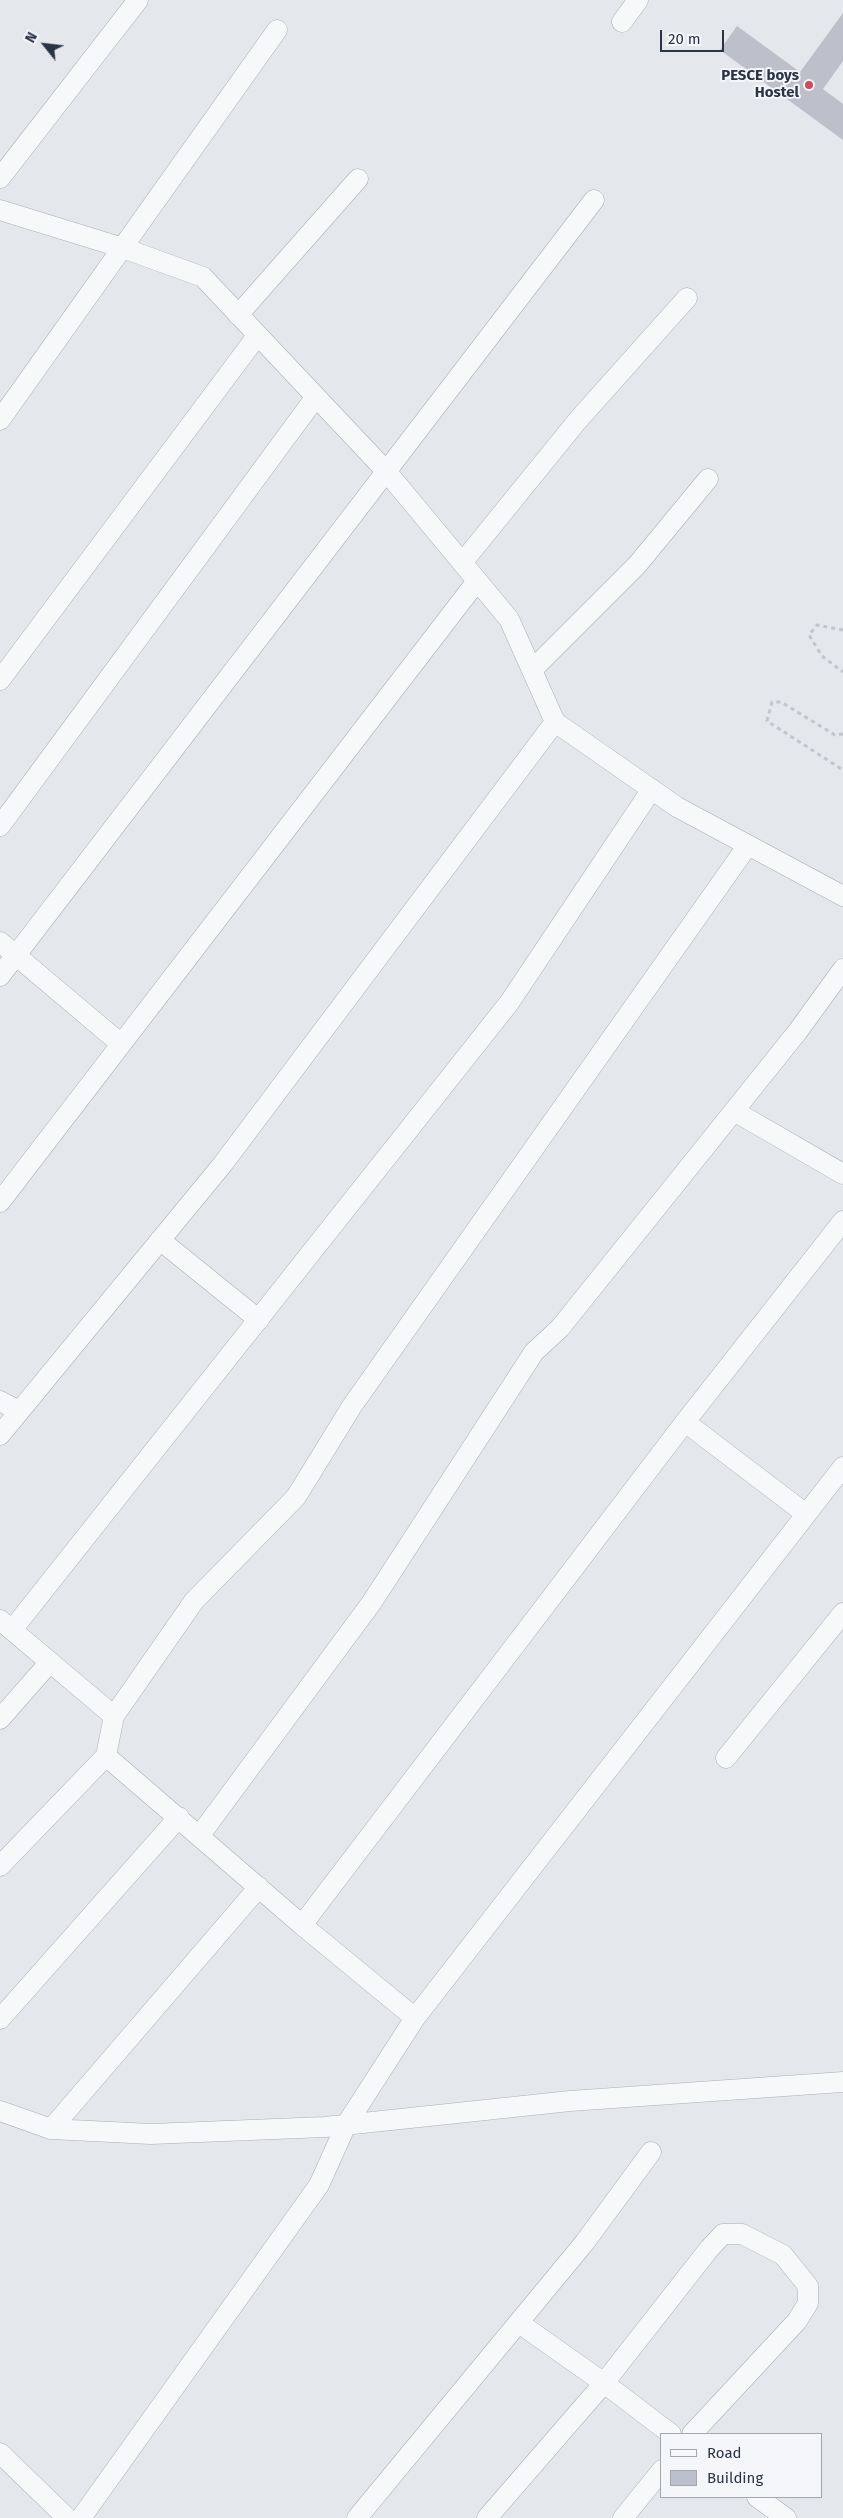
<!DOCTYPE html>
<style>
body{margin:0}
#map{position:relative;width:843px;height:2518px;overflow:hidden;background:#e4e7ec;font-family:"Fira Sans",sans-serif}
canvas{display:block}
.legend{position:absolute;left:660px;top:2433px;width:162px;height:65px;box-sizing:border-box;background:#f4f6f9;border:1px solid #a4a8b1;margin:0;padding:6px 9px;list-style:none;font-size:15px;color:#2b3445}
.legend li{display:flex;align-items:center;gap:10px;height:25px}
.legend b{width:25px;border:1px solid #a4a8b1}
.north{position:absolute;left:20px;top:20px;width:50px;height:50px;-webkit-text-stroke:4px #f4f6f9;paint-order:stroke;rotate:299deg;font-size:14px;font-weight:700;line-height:20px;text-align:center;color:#2b3445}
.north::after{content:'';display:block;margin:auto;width:18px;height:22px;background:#2b3445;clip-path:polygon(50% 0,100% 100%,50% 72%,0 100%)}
.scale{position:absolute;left:660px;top:30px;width:64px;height:22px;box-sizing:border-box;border:2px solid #2b3445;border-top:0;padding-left:6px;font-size:15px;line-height:18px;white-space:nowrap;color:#2b3445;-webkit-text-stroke:4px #f4f6f9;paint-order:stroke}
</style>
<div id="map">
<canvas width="843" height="2518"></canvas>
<ul class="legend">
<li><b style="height:6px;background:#f7f8fa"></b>Road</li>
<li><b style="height:14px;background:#bbc0ca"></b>Building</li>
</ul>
<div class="north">N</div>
<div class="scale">20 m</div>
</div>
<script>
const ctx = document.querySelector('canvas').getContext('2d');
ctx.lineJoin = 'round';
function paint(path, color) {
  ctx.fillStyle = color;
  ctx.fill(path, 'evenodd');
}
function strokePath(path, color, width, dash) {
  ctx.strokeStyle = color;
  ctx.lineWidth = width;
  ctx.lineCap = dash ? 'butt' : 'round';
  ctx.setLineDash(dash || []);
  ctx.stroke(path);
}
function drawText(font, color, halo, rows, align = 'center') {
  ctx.font = font + ' "Fira Sans",sans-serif';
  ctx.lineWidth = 4;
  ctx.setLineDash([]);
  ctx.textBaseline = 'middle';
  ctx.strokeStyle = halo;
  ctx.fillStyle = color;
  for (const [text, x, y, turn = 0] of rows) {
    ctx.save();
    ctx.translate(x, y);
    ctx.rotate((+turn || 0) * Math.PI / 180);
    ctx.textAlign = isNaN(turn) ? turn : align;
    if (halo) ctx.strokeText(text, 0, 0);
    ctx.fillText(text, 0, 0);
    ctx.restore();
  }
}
paint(new Path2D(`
 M843 13V61L823 89 843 104V140L720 50 737 26 800 72Z`), '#bbc0ca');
const minor = new Path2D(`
 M622 22 638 0
 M0 178 138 0
 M0 210 123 248 203 277 386 471 509 619 555 722 677 807 843 896
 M238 315 358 179
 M0 420 277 30
 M462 563 578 420 687 298
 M532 670 637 565 708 479
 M0 680 257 336
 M0 826 315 398
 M0 942 121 1044
 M0 976 594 200
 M734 1111 843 1174
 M0 1202 477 581
 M160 1240 259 1320
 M0 1401 19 1411
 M685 1422 806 1514
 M0 1435 222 1165 555 722
 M0 1620 114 1716 106 1756 302 1925 415 2018
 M12 1630 509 1003 652 789
 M114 1716 194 1601 296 1497 352 1406 748 845
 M0 1719 50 1662
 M726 1758 843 1613
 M200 1835 372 1602 534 1352 560 1328 798 1031 843 969
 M0 1866 106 1756
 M302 1925 685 1422 843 1221
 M0 2019 179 1817
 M0 2111 51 2129 151 2134 325 2127 570 2101 843 2082
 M51 2129 259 1887
 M519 2323 604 2383 671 2434
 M0 2453 67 2518
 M757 2497 786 2518
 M81 2518 319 2185 346 2125 415 2018 843 1467
 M357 2518 585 2242 651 2152
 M487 2518 604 2383 709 2249 723 2234H742L783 2255 808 2286V2303L797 2321 692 2434
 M623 2518 662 2470`);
strokePath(minor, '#a9aeb7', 21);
strokePath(new Path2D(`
 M843 630 817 625 809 635 822 656 843 672
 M843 734 835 735 781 702H772L767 721 843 770`), '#c2c5cb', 3, [4, 4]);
strokePath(minor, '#f7f8fa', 20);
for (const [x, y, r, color] of [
 [809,85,5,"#d1495b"]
]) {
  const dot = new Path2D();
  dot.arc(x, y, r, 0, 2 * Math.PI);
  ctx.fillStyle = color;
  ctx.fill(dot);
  strokePath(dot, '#f4f6f9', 2);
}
drawText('bold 15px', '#2b3445', '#f4f6f9', [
 ["PESCE boys",799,76],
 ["Hostel",799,93]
], 'right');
</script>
